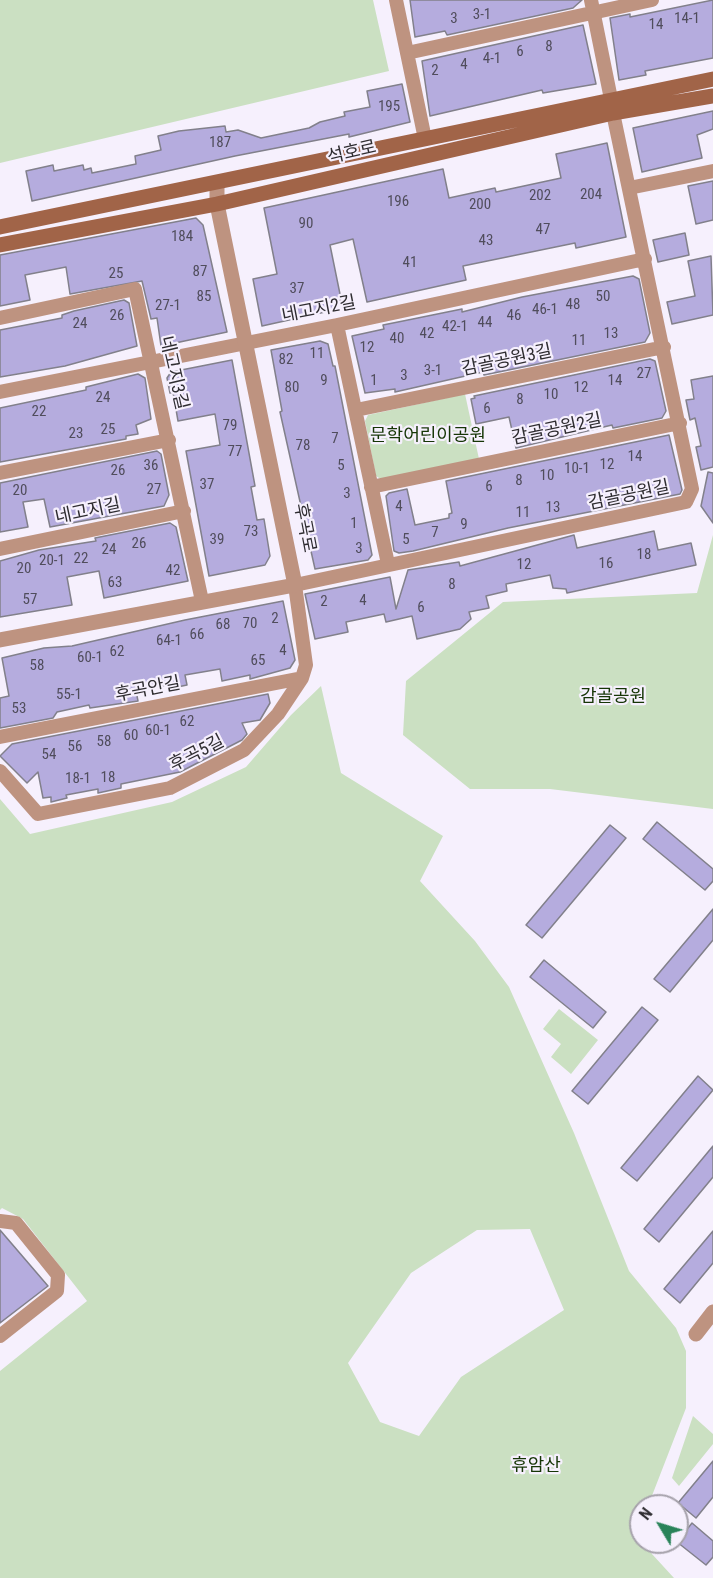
<!DOCTYPE html>
<meta charset="utf-8">
<style>
body{margin:0}
#map{position:relative;width:713px;height:1578px;overflow:hidden;background:#f6f0fd;font-family:"Roboto Condensed",sans-serif}
canvas{display:block}
.north{position:absolute;left:629px;top:1494px;width:60px;height:60px;box-sizing:border-box;background:#f6f0fd;border:2px solid #a6a2ab;border-radius:50%;rotate:308deg;font-size:16px;font-weight:700;line-height:24px;text-align:center;color:#2f2d31}
.north::after{content:'';display:block;margin:auto;width:21px;height:27px;background:#298359;clip-path:polygon(50% 0,100% 100%,50% 72%,0 100%)}
</style>
<div id="map">
<canvas width="713" height="1578"></canvas>
<div class="north">N</div>
</div>
<script>
const ctx = document.querySelector('canvas').getContext('2d');
ctx.lineJoin = 'round';
function paint(path, color) {
  ctx.fillStyle = color;
  ctx.fill(path, 'evenodd');
}
function strokePath(path, color, width, dash) {
  ctx.strokeStyle = color;
  ctx.lineWidth = width;
  ctx.lineCap = dash ? 'butt' : 'round';
  ctx.setLineDash(dash || []);
  ctx.stroke(path);
}
function drawText(font, color, halo, rows, align = 'center') {
  ctx.font = font + ' "Roboto Condensed","Noto Sans KR",sans-serif';
  ctx.lineWidth = 4.5;
  ctx.setLineDash([]);
  ctx.textBaseline = 'middle';
  ctx.strokeStyle = halo;
  ctx.fillStyle = color;
  for (const [text, x, y, turn = 0] of rows) {
    ctx.save();
    ctx.translate(x, y);
    ctx.rotate((+turn || 0) * Math.PI / 180);
    ctx.textAlign = isNaN(turn) ? turn : align;
    if (halo) ctx.strokeText(text, 0, 0);
    ctx.fillText(text, 0, 0);
    ctx.restore();
  }
}
paint(new Path2D(`
 M0 0H373L389 71 0 163Z
 M465 394 479 459 382 480 376 476 365 421 368 415Z
 M713 535V809L550 789H470L403 735 406 681 503 602 697 593Z
 M321 686 341 773 443 836 420 881 475 941 509 987 574 1133 629 1271 676 1328 686 1351V1408L648 1506H641V1523L637 1534 641 1542 674 1578H0V1371L87 1301 23 1219 2 1208 0 1210V799L30 834 172 802 246 767 291 715ZM530 1229 564 1310 461 1377 419 1436 380 1422 348 1363 411 1273 477 1230Z
 M559 1009 598 1040 571 1074 551 1057 561 1044 543 1029Z
 M693 1416 713 1434V1444L679 1486 672 1478Z`), '#cbe0c2');
const building = new Path2D(`
 M410 0H582L573 8 447 35 445 31 415 37Z
 M713 0V58L645 71 646 75 619 80 610 18 630 14V17Z
 M583 25 596 84 543 93 542 90 430 116 422 61Z
 M402 84 410 122 349 137V134L235 156 32 201 26 171 53 165 54 171 83 165 84 170 91 168 92 173 136 164 135 156 161 150 158 136 179 131 225 126 226 132 238 130 261 138 309 128 320 122 345 116 344 112 370 107 367 91Z
 M713 111V129L697 135 702 158 642 172 633 128Z
 M607 143 626 237 576 248 575 243 463 266 466 280 367 302 353 239 330 245 341 299 334 310 262 326 253 279 277 274 264 208 443 169 449 198 495 188 496 192 561 178 556 154Z
 M713 181V220L696 224 688 186Z
 M196 218 203 225 227 332 161 346 157 318 151 319 142 281 70 294 66 267 25 275 30 300 0 306V255Z
 M685 233 689 255 658 262 653 240Z
 M711 256 713 315 672 324 667 302 695 296 688 261Z
 M633 276 639 279 650 333 645 342 484 375 483 372 395 392V389L365 393 352 336 384 329 383 325 403 321 462 309V312L522 297Z
 M124 300 129 303 137 346 65 366 0 377V330L62 318V315L74 311Z
 M320 341 328 344 333 366H335L372 555 368 560 315 569 280 412 282 411 271 350Z
 M650 359 655 361 666 411 662 418 613 428 612 425 516 448 509 417 476 424 471 399 475 398 474 396Z
 M232 360 255 486 251 487 257 520 264 519 270 556 265 565 209 576 186 451 220 445 215 414 178 421 173 392 170 393 167 378 171 372Z
 M138 374 145 378 151 419 136 425 138 434 126 436V439L0 462V408L86 390V387Z
 M713 376V467L701 470 696 447 701 446 695 418 690 420 686 400 694 399 691 380Z
 M669 435 682 490 680 494 508 528 413 551 399 553 394 551 386 496 389 493 407 489 415 525 449 518V514L452 513 446 481Z
 M157 451 161 454 169 495 164 506 50 527 44 499 23 502 28 527 0 532V483Z
 M708 472 713 473V523L701 506Z
 M170 523 176 527 188 581 104 598 99 571 67 577 72 605 0 617V561L39 550 96 541 95 538Z
 M654 531 658 550 691 543 696 565 567 593 566 589 553 588 550 575 506 584 507 591 486 596 489 608 469 612 471 619 460 629 417 639 412 616 386 622 384 614 346 622 348 632 315 639 305 594 390 577 396 609 408 570 459 562 460 566 574 535 577 548Z
 M283 601 295 660 290 668 250 679V675L222 681 220 669 185 675 187 685 168 689 167 685 136 691 138 701 90 708 89 705 57 712 53 718 0 728V698L9 696 2 658 44 648 72 646 185 620Z
 M268 694 270 703 260 720 242 723 247 734 242 740 180 772 121 784V788L98 793V789L66 795 67 798 51 802V797L43 798 38 772 27 783 0 756 12 744Z
 M657 822 713 869V881L705 890 643 839Z
 M610 825 626 838 542 938 526 925Z
 M713 909V940L670 992 654 979Z
 M544 960 606 1012 593 1028 530 977Z
 M642 1007 658 1020 588 1104 572 1091Z
 M698 1076 713 1090 637 1181 621 1168Z
 M713 1146V1177L659 1242 644 1229Z
 M0 1230 48 1286 0 1323Z
 M713 1231V1263L680 1303 664 1289Z
 M713 1461V1497L696 1518 678 1503Z
 M692 1523 713 1541V1557L706 1565 677 1542Z`);
paint(building, '#b5acde');
strokePath(building, '#82808b', 1.5);
strokePath(new Path2D(`
 M396 0 425 139
 M591 0 611 99
 M407 53 652 0
 M629 188 713 171
 M0 318 135 289 202 601
 M337 325 388 564
 M0 392 337 325 645 259
 M356 410 664 347
 M0 473 169 440
 M371 487 680 423
 M0 549 184 511
 M0 737 302 678
 M0 771 38 814 170 788 244 750 278 714 302 678 306 665 295 585 686 502 692 489 613 113
 M0 1221 16 1223 58 1275 57 1291 0 1336`), '#be9380', 14);
strokePath(new Path2D(`
 M0 640 295 585 217 204V184
 M696 1334 713 1312`), '#be9380', 15);
strokePath(new Path2D(`
 M0 227 713 79
 M0 245 217 204 613 113 713 96`), '#a16448', 15);
drawText('15px', '#504d5c', null, [
 ["3-1",482,15],
 ["3",454,19],
 ["14-1",687,19],
 ["14",656,25],
 ["8",549,47],
 ["6",520,52],
 ["4-1",492,59],
 ["4",464,65],
 ["2",435,71],
 ["195",389,107],
 ["187",220,143],
 ["204",591,195],
 ["202",540,196],
 ["196",398,202],
 ["200",480,205],
 ["90",306,224],
 ["47",543,230],
 ["184",182,237],
 ["43",486,241],
 ["41",410,263],
 ["87",200,272],
 ["25",116,274],
 ["37",297,289],
 ["85",204,297],
 ["50",603,297],
 ["48",573,305],
 ["27-1",168,306],
 ["46-1",545,310],
 ["26",117,316],
 ["46",514,316],
 ["44",485,323],
 ["24",80,324],
 ["42-1",455,327],
 ["42",427,334],
 ["13",611,334],
 ["40",397,339],
 ["11",579,341],
 ["12",367,348],
 ["11",317,354],
 ["82",286,360],
 ["3-1",433,371],
 ["27",644,374],
 ["3",404,376],
 ["9",324,381],
 ["1",374,381],
 ["14",615,381],
 ["80",292,388],
 ["12",581,388],
 ["10",551,395],
 ["24",103,398],
 ["8",520,400],
 ["6",487,409],
 ["22",39,412],
 ["79",230,426],
 ["25",108,430],
 ["23",76,434],
 ["7",335,439],
 ["78",303,446],
 ["77",235,452],
 ["14",635,457],
 ["12",607,465],
 ["36",151,466],
 ["5",341,466],
 ["10-1",577,469],
 ["26",118,471],
 ["10",547,476],
 ["8",519,481],
 ["37",207,485],
 ["6",489,487],
 ["27",154,490],
 ["20",20,491],
 ["3",347,494],
 ["4",399,507],
 ["13",553,508],
 ["11",523,513],
 ["1",354,524],
 ["9",464,525],
 ["73",251,532],
 ["7",435,533],
 ["39",217,540],
 ["5",406,540],
 ["26",139,544],
 ["3",359,549],
 ["24",109,550],
 ["18",644,555],
 ["22",81,559],
 ["20-1",52,561],
 ["16",606,564],
 ["12",524,565],
 ["20",24,569],
 ["42",173,571],
 ["63",115,583],
 ["8",452,585],
 ["57",30,600],
 ["4",363,601],
 ["2",324,602],
 ["6",421,608],
 ["2",275,619],
 ["70",250,624],
 ["68",223,625],
 ["66",197,635],
 ["64-1",169,641],
 ["4",283,651],
 ["62",117,652],
 ["60-1",90,658],
 ["65",258,661],
 ["58",37,666],
 ["55-1",69,695],
 ["53",19,709],
 ["62",187,722],
 ["60-1",158,731],
 ["60",131,736],
 ["58",104,742],
 ["56",75,747],
 ["54",49,755],
 ["18",108,778],
 ["18-1",78,779]
]);
drawText('18px', '#2f2d31', '#f6f0fd', [
 ["석호로",352,153,-13],
 ["네고지2길",319,310,-11],
 ["감골공원3길",507,361,-12],
 ["네고지3길",173,373,77],
 ["감골공원2길",557,430,-12],
 ["감골공원길",629,496,-12],
 ["네고지길",88,512,-12],
 ["후곡로",304,528,79],
 ["후곡안길",148,690,-11],
 ["후곡5길",197,754,-27]
]);
drawText('18px', '#163606', '#f6f0fd', [
 ["문학어린이공원",428,436],
 ["감골공원",613,697],
 ["휴암산",536,1466]
]);
</script>
